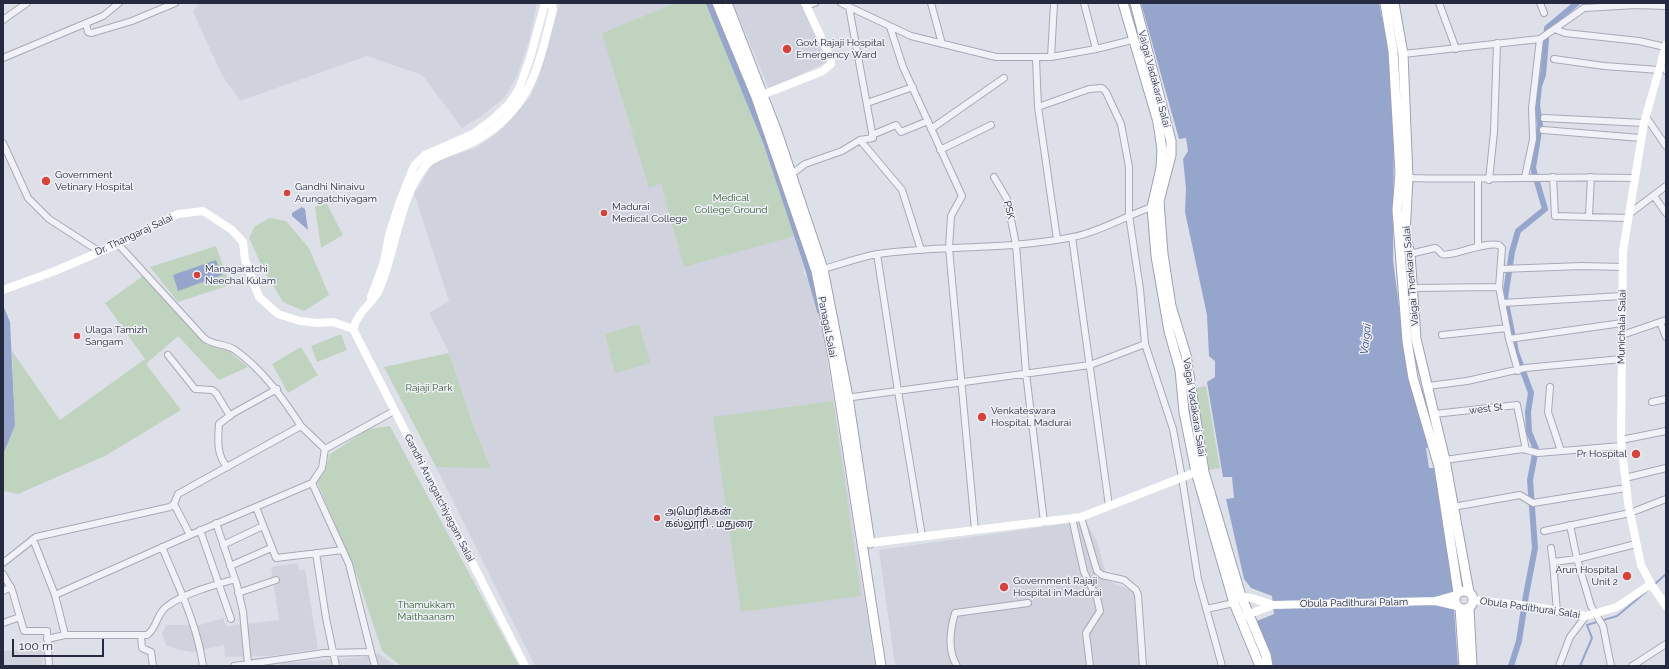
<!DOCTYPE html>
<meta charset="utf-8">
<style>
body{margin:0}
#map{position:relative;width:1669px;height:669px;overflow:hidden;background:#dee0e9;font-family:Raleway,sans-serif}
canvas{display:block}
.frame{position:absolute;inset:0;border:4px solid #262a41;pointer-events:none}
.scale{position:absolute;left:12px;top:639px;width:92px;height:18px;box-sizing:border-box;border:2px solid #262a41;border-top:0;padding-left:5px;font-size:12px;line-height:14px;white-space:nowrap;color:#262a41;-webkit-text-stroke:3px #eef0f6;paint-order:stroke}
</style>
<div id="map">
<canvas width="1669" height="669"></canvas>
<div class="frame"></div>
<div class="scale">100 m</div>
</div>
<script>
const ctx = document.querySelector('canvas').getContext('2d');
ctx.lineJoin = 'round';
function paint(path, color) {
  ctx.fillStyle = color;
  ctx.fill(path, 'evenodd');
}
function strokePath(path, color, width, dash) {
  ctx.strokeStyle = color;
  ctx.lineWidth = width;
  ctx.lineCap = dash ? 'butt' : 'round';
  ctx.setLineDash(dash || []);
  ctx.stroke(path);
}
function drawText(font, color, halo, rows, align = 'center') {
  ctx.font = font + ' Raleway,"Noto Sans Tamil",sans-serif';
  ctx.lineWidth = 3;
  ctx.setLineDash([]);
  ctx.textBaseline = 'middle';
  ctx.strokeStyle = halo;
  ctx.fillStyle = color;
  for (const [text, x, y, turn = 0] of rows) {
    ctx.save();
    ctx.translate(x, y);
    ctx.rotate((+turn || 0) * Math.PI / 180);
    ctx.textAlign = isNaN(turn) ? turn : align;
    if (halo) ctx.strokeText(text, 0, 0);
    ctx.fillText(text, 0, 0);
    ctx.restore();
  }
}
paint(new Path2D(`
 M199 3H537L529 41 517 76 505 97 482 116 462 128 422 75 367 56 240 101 222 75 193 12Z
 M560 3H675L603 33 649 187 761 138 795 236 805 267 803 273 808 278 821 321 875 666H535L436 467H491L472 422 449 353 429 313 449 301 413 190 418 189 433 162 476 148 499 132 530 97 538 78Z
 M733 3H798L805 7 827 62 769 89Z
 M1085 521 1097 541 1108 581 1139 593V666H895L879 550Z
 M298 563 299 570 305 569 318 649 270 656 225 657 224 645 192 652 179 650 166 645 162 634 166 625H200L223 618 226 626 279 620 271 567Z
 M44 650 42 666H3V651Z
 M378 653 396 666H281L280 663 365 657Z`), '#d0d2de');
paint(new Path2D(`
 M675 3H707L761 138 795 236 684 267 661 183 649 188 602 33Z
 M326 202 343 235 321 248 315 207Z
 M270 218 286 221 309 248 329 295 304 311 283 302 263 269 249 238 255 226Z
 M216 246 230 285 178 302 150 267Z
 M143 276 206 345 230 352 248 367 219 380 178 336 146 364 181 410 105 456 18 494 3 491V455L15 425 12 351 60 420 145 359 105 303Z
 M639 324 650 363 615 373 605 334Z
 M341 334 347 350 317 362 311 346Z
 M301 347 318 375 288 393 272 364Z
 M449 353 472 422 491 468 436 467 384 367Z
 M1206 386 1220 468 1209 470 1195 388Z
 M833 401 861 596 741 612 713 417Z
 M390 426 519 666H401L382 651 356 573 317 482 326 469 329 455 368 429Z`), '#c0d3bf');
paint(new Path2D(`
 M1141 3H1379L1389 54 1394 110 1393 260 1408 377 1430 447 1426 448 1429 468H1434L1452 582 1458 666H1271L1255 624 1257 621 1274 614 1272 596 1251 588 1244 579 1226 499 1234 498 1232 477H1223L1207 382 1215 377V361L1209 356 1207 315 1185 212 1186 188 1183 159 1188 151 1186 138 1179 139Z
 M302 207 305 209 308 230 292 216V213Z
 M216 260 222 275 178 291 173 275Z
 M3 305 10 322 15 425 3 455Z`), '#96a5cc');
strokePath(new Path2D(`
 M1655 584 1666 574
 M1580 666 1592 638 1587 625 1617 616 1647 591`), '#96a5cc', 2);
strokePath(new Path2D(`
 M709 3 766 142 807 265 820 311
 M1511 666 1519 641 1526 595 1535 548 1530 480 1536 449 1529 432 1528 412 1531 393 1516 352 1505 298 1512 252 1518 231 1545 209 1533 168 1540 125 1537 105 1539 86 1543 75 1547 28 1577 3`), '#96a5cc', 6);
const street = new Path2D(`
 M841 3 911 36 996 57H1051L1096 49 1132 40
 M931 3 942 44
 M1084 3 1096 49
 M1439 3 1456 49
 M1540 3 1544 13
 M806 6 815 3
 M1584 8 1636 5 1666 6
 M3 20 27 3
 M86 24 88 32 92 33 132 21 175 3
 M890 27 903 67 962 196 951 216 949 248 975 530
 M1555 29 1565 33 1639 41 1665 47
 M1403 54 1540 39 1584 8
 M1051 57 1054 3
 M3 58 103 16 119 3
 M1036 58 1038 107 1057 239
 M1554 59 1604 66 1659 70
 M1660 65 1666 71
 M867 103 913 87
 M1038 107 1089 89 1102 88 1106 92 1121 124 1129 167V215L1140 289 1145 344 1173 429 1182 478 1198 579 1222 666
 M1646 117 1666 146
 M1544 118 1644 123
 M931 129 1004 78
 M1543 130 1641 138
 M872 135 896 125 901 132 928 121
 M860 140 902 190 921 250
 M3 143 28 198 49 219 100 252
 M940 150 991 125
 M789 176 805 164 842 151 860 140 873 138 849 7
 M994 177 1007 199 1016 245 1026 373 1044 522
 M1525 177 1533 139 1532 108 1540 39
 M1553 177 1555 216 1628 218
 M1408 178C1484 180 1559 176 1635 178
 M1489 180 1494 132 1497 43
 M1654 196 1666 213
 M1629 214 1666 186
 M1589 215 1591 177
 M1072 237 1109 506
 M118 244 204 338C213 346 225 343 235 350 263 370 282 397 301 426
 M1478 246V180
 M877 254 898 391 922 536
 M1410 254 1435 248C1439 249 1439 252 1442 254 1450 258 1484 241 1499 245L1502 248 1499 287
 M1501 269 1582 266 1623 267
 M820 270C839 265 859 257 878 254 943 245 1009 250 1073 237 1100 232 1125 216 1152 207
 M1412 288 1499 287 1509 339 1518 371
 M1503 303 1622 296
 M1660 322 1666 337
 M1442 335 1507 328
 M1622 335 1666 320
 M1509 339 1622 323
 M168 355 195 389 212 390 216 393 230 416
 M1428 386 1467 381 1525 368 1622 359
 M1550 387 1548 412 1561 451
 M845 398 1090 365 1145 344
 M1652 402 1666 399
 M1434 414 1517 405 1526 450
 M1621 440 1666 431
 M1445 460 1523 449 1538 453 1621 446
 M228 467C216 457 218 438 219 424L232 414 277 389
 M1625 478 1666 468
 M312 483 349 564 371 652
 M174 504 190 535
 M256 507 276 558 343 550
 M1453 507 1520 495 1533 503 1626 488
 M1081 517 1097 571 1102 575 1124 580 1136 590 1138 595 1143 666
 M1072 518 1084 572 1097 598 1100 611 1086 633 1090 666
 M216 523 237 585 243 612 248 664 324 653 371 652 375 666
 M1570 525 1577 559 1591 606 1603 626 1611 666
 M200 530 231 619
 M1544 531 1630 513 1666 499
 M33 539 55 595
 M223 545 263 526
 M162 547C178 586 197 623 203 666
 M1551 548 1553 562 1577 559 1636 544
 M316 553 326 618 336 666
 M1553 562 1557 612
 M3 563 36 537 170 507 174 504 178 494 301 426 325 449 394 411
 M230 566 271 548
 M3 574 12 590 24 631H47L49 666
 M3 591 11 587
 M238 593 276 580
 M1206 609 1234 603
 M3 623 20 617
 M65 635H147C157 628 156 615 166 607 182 594 214 585 235 579
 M141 636 142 648 151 652 153 666
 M47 639 65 635 55 595 190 535 312 483 322 468 325 449
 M234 666 248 664
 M957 666C947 650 950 630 955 613L1028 603
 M1559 666 1570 637 1586 616
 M1632 666 1666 644`);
const primary = new Path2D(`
 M717 3 756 97 816 271 834 362 881 666
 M727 3 777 132 823 269 848 397 870 543
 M1123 3 1158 122 1162 150 1161 168 1152 207 1156 256 1169 331 1180 370 1184 412 1196 472 1234 603 1260 666
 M1135 3 1171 141V155L1159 201 1163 254 1171 306 1186 355 1204 472 1241 596 1266 655 1268 666
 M1385 3 1393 51 1400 173 1397 210 1407 341 1413 378 1439 467 1458 592
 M1394 3 1403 54 1408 178 1405 234 1410 254 1416 339 1445 460 1469 592
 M1455 600a9 9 0 1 1 18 0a9 9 0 1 1-18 0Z
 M1460 608 1464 666
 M1469 608 1472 666`);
strokePath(street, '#a7a9b7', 8);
strokePath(primary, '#9da1b5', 11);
strokePath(street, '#f1f2f7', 6);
strokePath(new Path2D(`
 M1666 45 1644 123 1623 251 1621 440 1628 503 1641 565 1651 584 1666 606
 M757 97 823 71 831 64V59L805 3
 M3 290 55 271 118 244 178 214 203 211 232 230 243 242 245 260 259 297 278 314 300 321 317 323 333 322 353 329
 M371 297 384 262 389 235 400 201 414 166 425 155 473 134 492 120 509 104 519 89 530 58 545 3
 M353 329C359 309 373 304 379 290 396 252 400 192 428 163 435 156 466 147 477 140 532 109 539 64 553 9L551 3
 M353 329 525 666
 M870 543 1081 517 1196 472H1201
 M1236 596 1252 598 1273 605 1435 601 1457 606
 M1473 600 1530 606 1586 616 1617 607 1651 584
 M1435 601 1456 595
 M1244 616 1273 605`), '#fff', 8);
strokePath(primary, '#fff', 9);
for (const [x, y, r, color] of [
 [787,49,5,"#d7433a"],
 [46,181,5,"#d7433a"],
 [287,193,4,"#d7433a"],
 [604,213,4,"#d7433a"],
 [197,275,4,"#d7433a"],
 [77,336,4,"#d7433a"],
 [982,417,5,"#d7433a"],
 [1636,454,5,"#d7433a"],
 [657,518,4,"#d7433a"],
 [1627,576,5,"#d7433a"],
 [1004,587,5,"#d7433a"]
]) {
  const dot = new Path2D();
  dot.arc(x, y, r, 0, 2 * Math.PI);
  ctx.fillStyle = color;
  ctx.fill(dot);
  strokePath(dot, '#eef0f6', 1.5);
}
drawText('10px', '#262a41', '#eef0f6', [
 ["Govt Rajaji Hospital",796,43],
 ["Emergency Ward",796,55],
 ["Government",55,175],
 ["Vetinary Hospital",55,187],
 ["Gandhi Ninaivu",295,187],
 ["Arungatchiyagam",295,199],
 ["Madurai",612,207],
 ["Medical College",612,219],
 ["Managaratchi",205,269],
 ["Neechal Kulam",205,281],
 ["Ulaga Tamizh",85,330],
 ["Sangam",85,342],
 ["Venkateswara",991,411],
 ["Hospital, Madurai",991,423],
 ["Pr Hospital",1627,454,"right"],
 ["அமெரிக்கன்",665,512],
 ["கல்லூரி , மதுரை",665,524],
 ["Arun Hospital",1618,570,"right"],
 ["Unit 2",1618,582,"right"],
 ["Government Rajaji",1013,581],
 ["Hospital in Madurai",1013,593]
], 'left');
drawText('10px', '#262a41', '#eef0f6', [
 ["Vaigai Vadakarai Salai",1154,79,75],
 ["PSK",1009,210,76],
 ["Dr. Thangaraj Salai",134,235,-25],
 ["Vaigai Thenkarai Salai",1411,276,-95],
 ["Panagal Salai",827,327,79],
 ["Munichalai Salai",1622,327,-89],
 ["Vaigai Vadakarai Salai",1194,407,81],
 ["west St",1486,409,-7],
 ["Gandhi Arungatchiyagam Salai",439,498,63],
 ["Obula Padithurai Palam",1354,603,-1],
 ["Obula Padithurai Salai",1530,608,8]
]);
drawText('10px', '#335e33', '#eef0f6', [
 ["Medical",731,198],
 ["College Ground",731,210],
 ["Rajaji Park",429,388],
 ["Thamukkam",426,605],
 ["Maithaanam",426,617]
]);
drawText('italic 11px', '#2e3f78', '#eef0f6', [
 ["Vaigai",1366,339,-84]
]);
</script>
